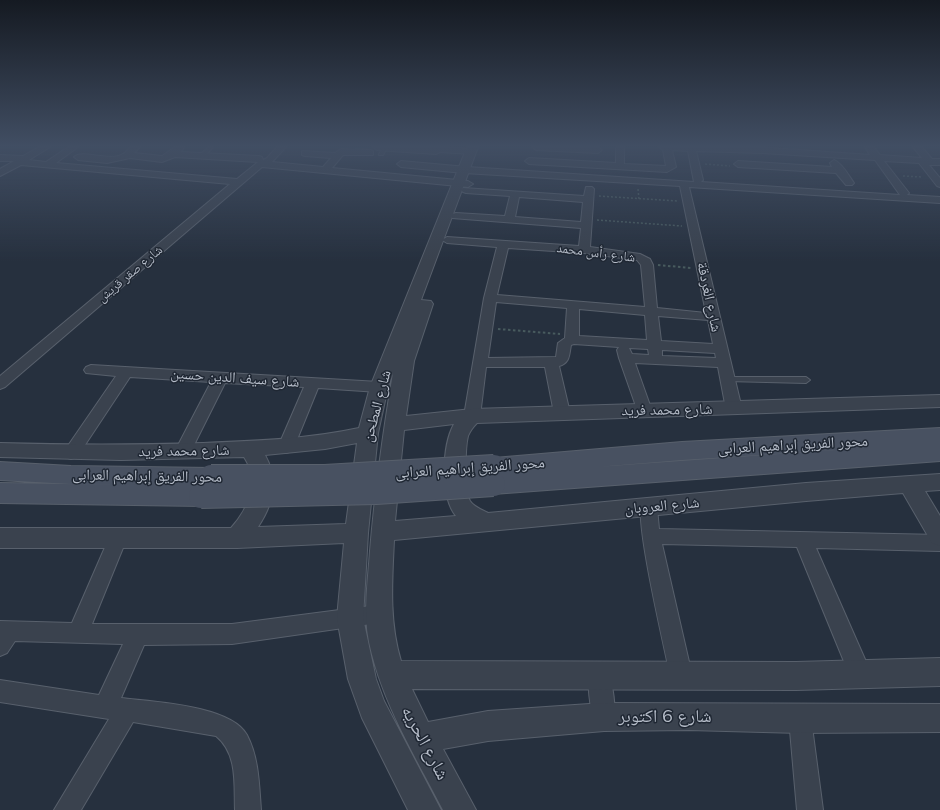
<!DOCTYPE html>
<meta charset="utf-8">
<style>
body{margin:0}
canvas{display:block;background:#26303e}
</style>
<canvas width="940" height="810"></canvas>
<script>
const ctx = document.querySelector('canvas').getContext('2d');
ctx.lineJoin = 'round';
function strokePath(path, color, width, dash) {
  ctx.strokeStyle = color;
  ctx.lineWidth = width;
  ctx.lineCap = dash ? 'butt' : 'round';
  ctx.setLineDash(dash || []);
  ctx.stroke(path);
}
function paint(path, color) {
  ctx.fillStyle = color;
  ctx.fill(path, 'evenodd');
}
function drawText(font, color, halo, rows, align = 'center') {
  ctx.font = font + ' Mulish,"Noto Naskh Arabic",sans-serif';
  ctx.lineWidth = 3;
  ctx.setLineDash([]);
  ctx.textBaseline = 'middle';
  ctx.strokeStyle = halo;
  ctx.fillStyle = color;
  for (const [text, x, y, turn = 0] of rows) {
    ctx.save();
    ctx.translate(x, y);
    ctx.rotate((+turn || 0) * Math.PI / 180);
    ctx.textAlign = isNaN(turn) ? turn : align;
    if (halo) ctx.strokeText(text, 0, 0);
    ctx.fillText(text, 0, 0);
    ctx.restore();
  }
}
const service = new Path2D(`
 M208 147H213L204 157H200V155Z
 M383 147 387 148 383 155H379V154Z
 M724 377H806L810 380 806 383 727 381 723 379Z`);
const minor = new Path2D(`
 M39 147H50L29 160 46 162 68 147H78L56 163 237 179 258 162 175 157 162 162 130 158 107 163 78 160 74 157C82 149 110 162 123 154 126 153 128 149 130 147H140L134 153 162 156 175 147H184L181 152 259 156 262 157 263 160 267 158 277 147H286L272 162 323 167 331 158 305 156 302 155V151L335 153 341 149 370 150 373 151V155H343L332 168 468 181 473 184 468 187 262 167 5 387 0 389V376L230 184 21 165 0 176V169L14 161H0V155L23 156Z
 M373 147C388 147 469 145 475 151L471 154 440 152 436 154 377 150Z
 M532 147H598L602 150 598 153 536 150Z
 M616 147H624V164L666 166 663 150 659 147H757L870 155 865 147H874L880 155 922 158 913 147H922L932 159H940V165H929L940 178V187L937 186 919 163 884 161 909 193 907 195 940 197V203L689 187 742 409 739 413 734 414 729 413 726 409 718 367 635 363 652 411 649 415 644 416 639 415 619 358 617 350 619 347 574 344 571 345C569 355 570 363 559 366L570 413 567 417 562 418 557 417 554 413 545 367H486L480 416 477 420 472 421 467 420 464 416 484 298 497 247 447 243 442 240 447 237 579 246 581 228 452 218 451 216 452 214 456 213 505 216 510 196 466 193 463 192 461 190 463 188 584 196 586 187H592L594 189 590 247 640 254 650 259 653 265 657 308 706 313 680 186 464 173 401 167 397 164 401 161 467 167 694 182 688 151 672 150 676 167 667 172 529 164 525 161 529 158 616 163ZM696 151 762 153 875 160 900 195 701 182 703 180ZM519 197 583 202 581 222 515 217ZM508 248 584 253 637 260 641 265 645 307 497 295ZM496 302 567 308 565 338 558 343 556 357 488 358ZM579 309 645 315 647 340 579 336ZM658 316 708 320 713 344 661 341ZM629 348 648 349 649 355 632 354ZM662 350 715 353 716 358 662 356Z
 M834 160C842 163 849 176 854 183L852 185H846L836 173 738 167 734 164 738 161 832 167 830 163Z
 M91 365 379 382 384 384 386 387 384 390 379 392 318 388 294 447 292 451 286 453 280 451 278 447 304 387 225 383 189 455 183 457 177 455 175 451 211 382 130 377 77 457 71 459 65 457 63 453 116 376 86 373 84 370 86 367Z
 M648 501 654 503 657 508 659 529 940 535V551L816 548 871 673 868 681 860 684 852 681 797 547 662 544 692 675 689 683 681 686 673 683 670 675C665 649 634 519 642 503Z
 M118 530 124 533 127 538 92 624H232L378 605 385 607 388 614 385 621 378 623 232 644 144 645 121 698C152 702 231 705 247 735 259 758 259 784 261 810H235C234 784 238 754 216 736L133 722 81 810H54L109 719 0 702V680L99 695 123 644 15 641 7 653 0 656V621L72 623 109 538 112 533Z
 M599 664 607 667C612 681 618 712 612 725L604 728 596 725C590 711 586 681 591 667Z
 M800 708 808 711 811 719 823 810H797L789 719 792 711Z`);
const tertiary = new Path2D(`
 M467 147H478L421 300 431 301 433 304 414 361 406 416 472 409 940 395V407L477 423C473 427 470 431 468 436 465 448 464 490 470 501 473 506 482 510 488 513L806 483 940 474V490L925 491 940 516V546L932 543 903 493 806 501 394 540C392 582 389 621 401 661L796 662 940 658V686L796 690 412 689 428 722 488 711 604 703 940 704V732L800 733 689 730 604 731 488 741 443 749 476 810H443C415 755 382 703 369 642 363 612 368 581 370 551 375 491 383 432 393 373L388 387 378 433 368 533 363 618 376 679 384 701 441 810H408L362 718 348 679 337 618 344 543 237 548H0V528H231C249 508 260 481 244 457L121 460 0 457V443C68 445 135 445 203 443 255 441 308 439 359 428L370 387ZM454 424C442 445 440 497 456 516L395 521 404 430ZM357 443 346 524 258 527C273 505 279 480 265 455L325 449Z`);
const secondary = new Path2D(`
 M940 428V461L493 494 484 491 481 484 484 477 491 475 485 473 482 467 485 461 494 458 682 442ZM836 450 596 467 682 460Z
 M0 462 71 466 211 468 220 470 223 477 220 484 211 486H202L210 489 214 496 210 503 201 506 0 503V483L185 486 71 484 0 480Z`);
strokePath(service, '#58606c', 2);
strokePath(minor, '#58606c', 2);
strokePath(tertiary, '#58606c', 2);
strokePath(secondary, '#58606c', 2);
strokePath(new Path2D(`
 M705 164 730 166
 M903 176 922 177
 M638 189 639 199
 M599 196 678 201
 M597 220 682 226`), '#485b5e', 1.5, [2, 2]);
strokePath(new Path2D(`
 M658 265 691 268
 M498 329 560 334`), '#485b5e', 2, [2.5, 2.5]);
paint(service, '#3a424e');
paint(minor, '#3a424e');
paint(tertiary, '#3a424e');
paint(secondary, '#485161');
const secondaryBridge = new Path2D(`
 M211 477H325L494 467
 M201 496 376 492 493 484`);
strokePath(secondaryBridge, '#58606c', 26, []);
strokePath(secondaryBridge, '#485161', 24);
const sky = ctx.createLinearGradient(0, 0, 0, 261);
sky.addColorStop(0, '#151a22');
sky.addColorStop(0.56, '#414e63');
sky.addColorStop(1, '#414e6300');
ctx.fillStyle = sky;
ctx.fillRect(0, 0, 940, 261);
drawText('13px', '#b6bdc9', '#1f2733', [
 ["شارع رأس محمد",596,253,7],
 ["شارع صقر قريش",130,274,-40]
]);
drawText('15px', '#b6bdc9', '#1f2733', [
 ["شارع الغردقة",709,297,78],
 ["شارع سيف الدين حسين",235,378,4],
 ["شارع المطحن",377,406,-75],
 ["شارع محمد فريد",667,410,-1],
 ["محور الفريق إبراهيم العرابى",793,445,-3],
 ["شارع محمد فريد",184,451,-1],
 ["محور الفريق إبراهيم العرابى",470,468,-4],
 ["محور الفريق إبراهيم العرابى",147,476,1],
 ["شارع العروبان",662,506,-5]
]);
drawText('18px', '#b6bdc9', '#1f2733', [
 ["شارع 6 اكتوبر",665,717],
 ["شارع الحريه",425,743,62]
]);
</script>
